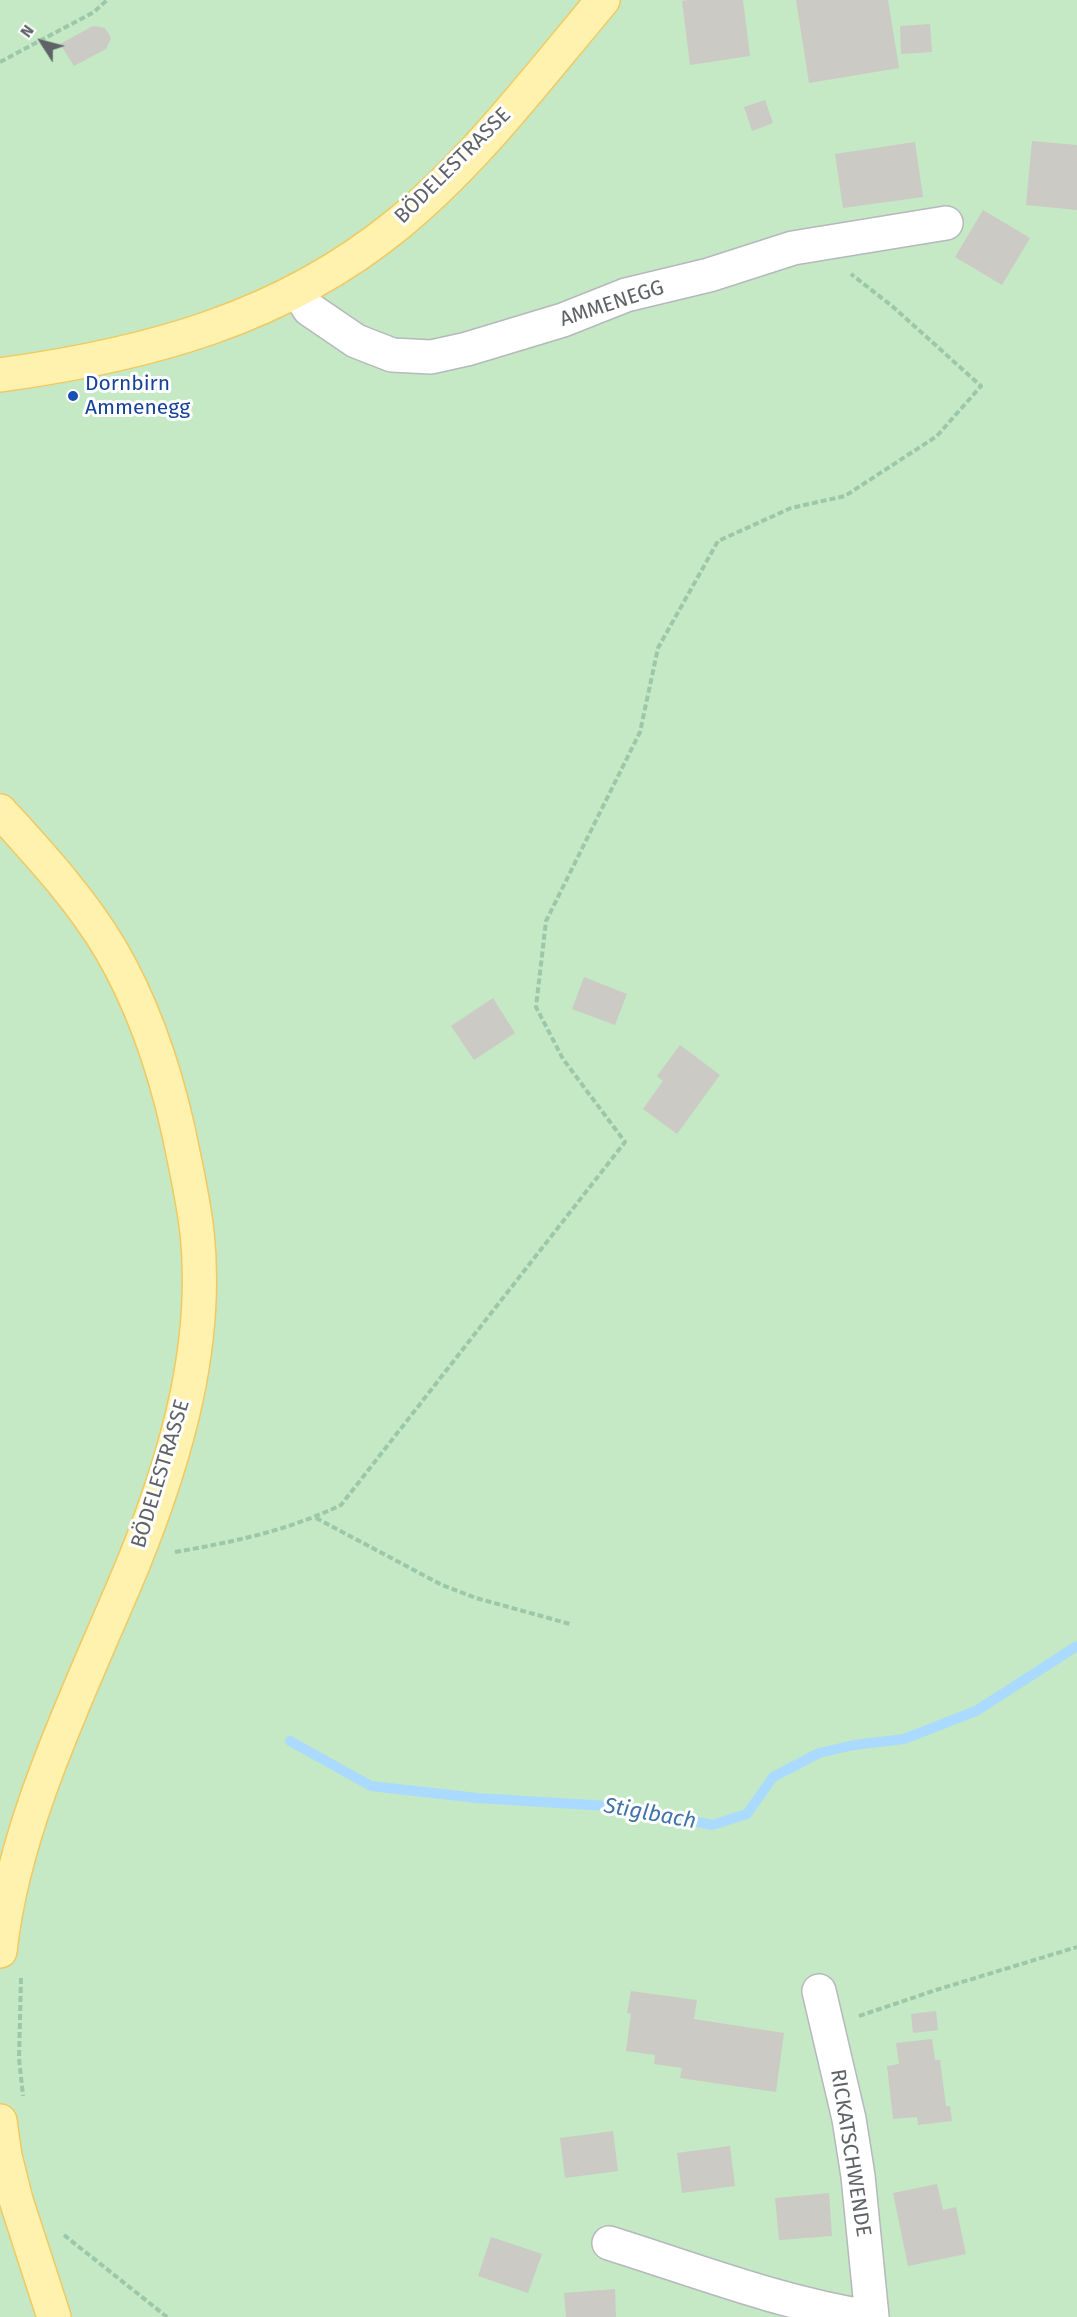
<!DOCTYPE html>
<meta charset="utf-8">
<style>
body{margin:0}
#map{position:relative;width:1077px;height:2317px;overflow:hidden;background:#f1efe8;font-family:"Fira Sans",sans-serif}
canvas{display:block}
.north{position:absolute;left:12px;top:12px;width:60px;height:60px;-webkit-text-stroke:4px #fff;paint-order:stroke;rotate:306deg;font-size:16px;font-weight:700;line-height:24px;text-align:center;color:#5f6368}
.north::after{content:'';display:block;margin:auto;width:21px;height:27px;background:#5f6368;clip-path:polygon(50% 0,100% 100%,50% 72%,0 100%)}
</style>
<div id="map">
<canvas width="1077" height="2317"></canvas>
<div class="north">N</div>
</div>
<script>
const ctx = document.querySelector('canvas').getContext('2d');
ctx.lineJoin = 'round';
function paint(path, color) {
  ctx.fillStyle = color;
  ctx.fill(path, 'evenodd');
}
function strokePath(path, color, width, dash) {
  ctx.strokeStyle = color;
  ctx.lineWidth = width;
  ctx.lineCap = dash ? 'butt' : 'round';
  ctx.setLineDash(dash || []);
  ctx.stroke(path);
}
function drawText(font, color, halo, rows, align = 'center') {
  ctx.font = font + ' "Fira Sans",sans-serif';
  ctx.lineWidth = 6;
  ctx.setLineDash([]);
  ctx.textBaseline = 'middle';
  ctx.strokeStyle = halo;
  ctx.fillStyle = color;
  for (const [text, x, y, turn = 0] of rows) {
    ctx.save();
    ctx.translate(x, y);
    ctx.rotate((+turn || 0) * Math.PI / 180);
    ctx.textAlign = isNaN(turn) ? turn : align;
    if (halo) ctx.strokeText(text, 0, 0);
    ctx.fillText(text, 0, 0);
    ctx.restore();
  }
}
paint(new Path2D(`
 M0 0H1077V2317H0Z`), '#c5e8c5');
strokePath(new Path2D(`
 M290 1741 371 1786 477 1798 625 1807 712 1825 747 1814 773 1777 819 1753 854 1745 904 1739 976 1711 1077 1646`), '#aadaff', 10);
paint(new Path2D(`
 M689 0H743L750 56 690 65 682 1Z
 M796 0H888L899 68 809 83Z
 M930 24 932 52 901 54 900 26Z
 M93 26 105 28 111 38 106 49 74 66 60 44Z
 M765 100 773 123 752 131 744 107Z
 M1032 141 1077 145V210L1026 205Z
 M915 142 923 197 843 208 835 154Z
 M983 210 1030 238 1002 285 955 257Z
 M584 977 627 994 615 1025 572 1009Z
 M493 998 515 1033 474 1060 451 1026Z
 M680 1045 720 1075 677 1134 643 1109 663 1081 657 1076Z
 M631 1991 697 2000 694 2019 784 2033 776 2092 680 2078 682 2068 654 2064 655 2055 626 2051 631 2014 627 2013Z
 M936 2011 938 2030 913 2033 911 2014Z
 M932 2039 935 2060H940L946 2106H950L952 2121 918 2125 917 2117 893 2119 887 2066 899 2064 896 2043Z
 M613 2131 618 2171 565 2178 560 2138Z
 M730 2146 735 2186 682 2193 677 2153Z
 M937 2184 943 2210 956 2207 966 2254 908 2266 893 2193Z
 M829 2193 832 2236 779 2240 775 2198Z
 M491 2237 542 2254 528 2293 478 2276Z
 M615 2289 616 2317H566L564 2293Z`), '#cccac5');
const minor = new Path2D(`
 M298 291 309 309 356 341 392 355 431 357 467 349 563 320 626 295 709 275 793 248 946 223
 M819 1991 849 2119 858 2176 872 2317
 M609 2243C695 2270 780 2303 869 2317`);
const major = new Path2D(`
 M0 375C146 355 282 319 398 224 476 160 538 77 603 0
 M0 811C39 854 81 899 111 950 143 1005 164 1067 178 1129 185 1163 193 1197 197 1232 209 1345 176 1458 134 1562 84 1683 14 1820 0 1951
 M0 2121 5 2156 16 2200 54 2317`);
strokePath(minor, '#b5b8bc', 36);
strokePath(major, '#f2c960', 36);
strokePath(new Path2D(`
 M0 62 94 12 107 0
 M316 1518 442 1585 476 1598 570 1624
 M175 1552C233 1542 287 1531 341 1505L625 1142 563 1059 536 1007 546 921 640 732 658 648 718 541 791 508 845 496 937 436 981 386 892 306 851 274
 M21 1978 19 2058 23 2096
 M859 2016 936 1990 1077 1947
 M64 2235 167 2317`), '#9cc7a9', 4, [6, 3]);
strokePath(minor, '#fff', 33);
strokePath(major, '#fff2af', 33);
for (const [x, y, r, color] of [
 [73,396,6,"#1a4fb4"]
]) {
  const dot = new Path2D();
  dot.arc(x, y, r, 0, 2 * Math.PI);
  ctx.fillStyle = color;
  ctx.fill(dot);
  strokePath(dot, '#fff', 2);
}
drawText('21px', '#5f6368', '#fff', [
 ["BÖDELESTRASSE",453,166,-45],
 ["AMMENEGG",612,304,-18],
 ["BÖDELESTRASSE",161,1474,-73],
 ["RICKATSCHWENDE",850,2153,81]
]);
drawText('21px', '#164399', '#fff', [
 ["Dornbirn",85,384],
 ["Ammenegg",85,408]
], 'left');
drawText('italic 22px', '#4174aa', '#fff', [
 ["Stiglbach",650,1814,10]
]);
</script>
